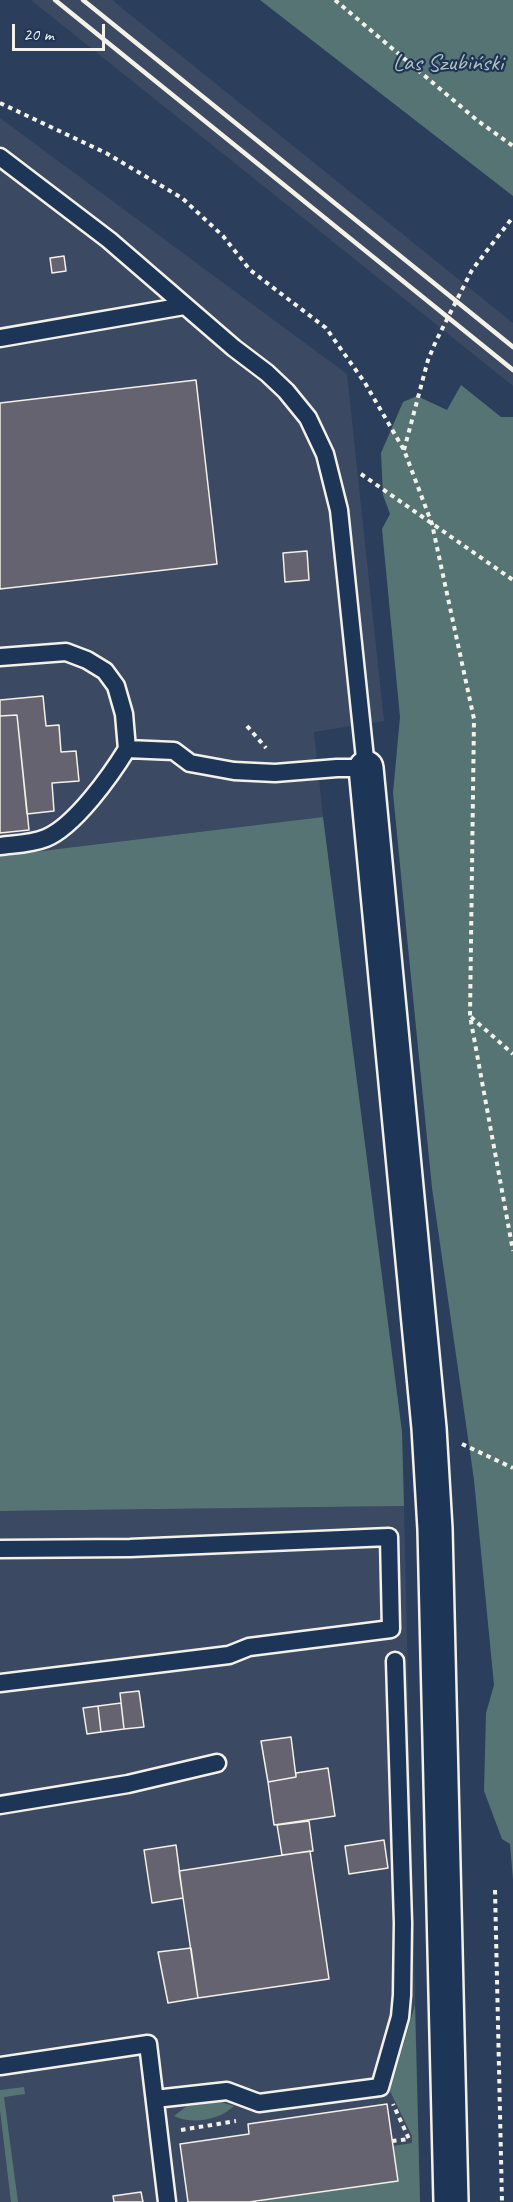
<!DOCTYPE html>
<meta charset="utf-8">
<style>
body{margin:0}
#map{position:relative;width:513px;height:2202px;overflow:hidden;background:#2b3e5c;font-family:Caveat,sans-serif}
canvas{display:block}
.scale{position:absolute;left:12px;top:24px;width:93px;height:27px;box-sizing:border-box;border:3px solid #f4f1e8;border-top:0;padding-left:8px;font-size:18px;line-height:21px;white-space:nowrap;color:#f4f1e8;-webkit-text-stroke:4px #1d3557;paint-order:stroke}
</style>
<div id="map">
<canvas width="513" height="2202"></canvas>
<div class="scale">20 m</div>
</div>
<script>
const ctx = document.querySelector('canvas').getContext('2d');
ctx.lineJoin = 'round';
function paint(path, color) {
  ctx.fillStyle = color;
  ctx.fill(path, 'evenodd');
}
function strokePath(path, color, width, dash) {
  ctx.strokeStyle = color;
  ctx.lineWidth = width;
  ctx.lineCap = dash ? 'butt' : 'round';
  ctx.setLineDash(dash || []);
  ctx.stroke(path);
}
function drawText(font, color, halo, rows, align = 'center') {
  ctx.font = font + ' Caveat,sans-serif';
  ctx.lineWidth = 4.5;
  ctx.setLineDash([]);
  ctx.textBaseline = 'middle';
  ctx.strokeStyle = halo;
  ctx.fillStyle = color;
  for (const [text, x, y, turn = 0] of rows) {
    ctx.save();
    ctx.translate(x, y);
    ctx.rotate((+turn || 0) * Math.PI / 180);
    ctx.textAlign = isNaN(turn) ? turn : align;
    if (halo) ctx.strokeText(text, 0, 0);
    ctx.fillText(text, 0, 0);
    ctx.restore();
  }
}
paint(new Path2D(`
 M31 0H112L513 323V386Z
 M0 118 347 374 384 721 314 732 323 817 0 856Z
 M404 1506 420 2202H0V1511Z`), '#3c4962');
paint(new Path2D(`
 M260 0H513V196Z
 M461 385 501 417H513V1880L510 1844 502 1839 484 1791 486 1713 494 1685 474 1480 432 1188 407 937 393 793 400 717 382 529 390 514 383 495 381 453 403 402 417 396 447 410Z
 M323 817 402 1432 404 1506 0 1511V856Z
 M415 2005 420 2202H261V2200L398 2180 393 2146 412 2143V2136L390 2091Z
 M24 2087 25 2094 4 2097 18 2202H11L0 2110V2090Z
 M221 2102 234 2106C219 2120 193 2125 174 2116L187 2106Z`), '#567473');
const building = new Path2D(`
 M64 256 66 271 52 273 50 258Z
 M196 380 217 564 0 589V403Z
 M307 551 309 580 285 582 283 553Z
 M43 696 46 726 59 725 61 752 76 751 79 781 52 783 54 811 27 814 17 715 0 716V700Z
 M17 715 29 830 0 833V716Z
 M139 1691 144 1727 124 1729 120 1693Z
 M121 1703 124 1729 101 1732 98 1706Z
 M98 1706 101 1732 87 1734 83 1708Z
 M291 1737 296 1777 268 1782 261 1741Z
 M328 1768 335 1816 274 1825 268 1782 296 1777V1773Z
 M309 1821 313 1851 282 1855 277 1825Z
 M384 1840 388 1868 349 1874 345 1846Z
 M176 1845 183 1898 152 1903 144 1850Z
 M310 1851 329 1979 198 1998 179 1871Z
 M191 1948 198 1998 168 2003 158 1952Z
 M387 2104 398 2181 249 2202H188L180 2144 249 2134 248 2124Z
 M141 2192 143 2202H114L113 2196Z`);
paint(building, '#65636f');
strokePath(building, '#f4f1e8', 1.5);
const lane = new Path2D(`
 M0 157 109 240 234 348 267 373 286 391 308 418 325 454 339 510 366 768H337L275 773 234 771 190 763 174 751 127 749 124 714 116 686 105 671 87 660 66 652 0 657
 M0 338 184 306
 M0 846C16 844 31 844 46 838 75 826 111 775 127 749
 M0 1549 130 1548 389 1537 391 1629 249 1647 229 1655 0 1683
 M0 1805 128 1784 217 1763
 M0 2066 148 2044 167 2202
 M155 2099 227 2091 259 2103 380 2087 400 2017 402 1995 403 1923 395 1661`);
const street = new Path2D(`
 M366 768 429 1428 435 1529 451 2202`);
strokePath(lane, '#f4f1e8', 21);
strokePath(street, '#f4f1e8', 38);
strokePath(new Path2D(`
 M335 0 478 121 513 146
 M0 103 106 153 182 198 223 236 250 270 326 328 365 383 404 450 432 524 474 719 470 1016 513 1251
 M404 450 428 360 436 341 472 270 513 217
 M361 474 513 580
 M247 726 266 748
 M471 1017 513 1054
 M462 1444 513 1468
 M495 1890 502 2202
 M181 2130 236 2121
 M392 2141 409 2139 393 2104
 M254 2201V2202`), '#f4f1e8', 4, [4.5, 4.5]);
strokePath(lane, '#1d3557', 16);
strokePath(street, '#1d3557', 33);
strokePath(new Path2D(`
 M55 0 513 370
 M83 0 513 347`), '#f4f1e8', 4.5);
drawText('24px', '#b5bfb9', '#1d3557', [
 ["Las Szubiński",448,64]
]);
</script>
